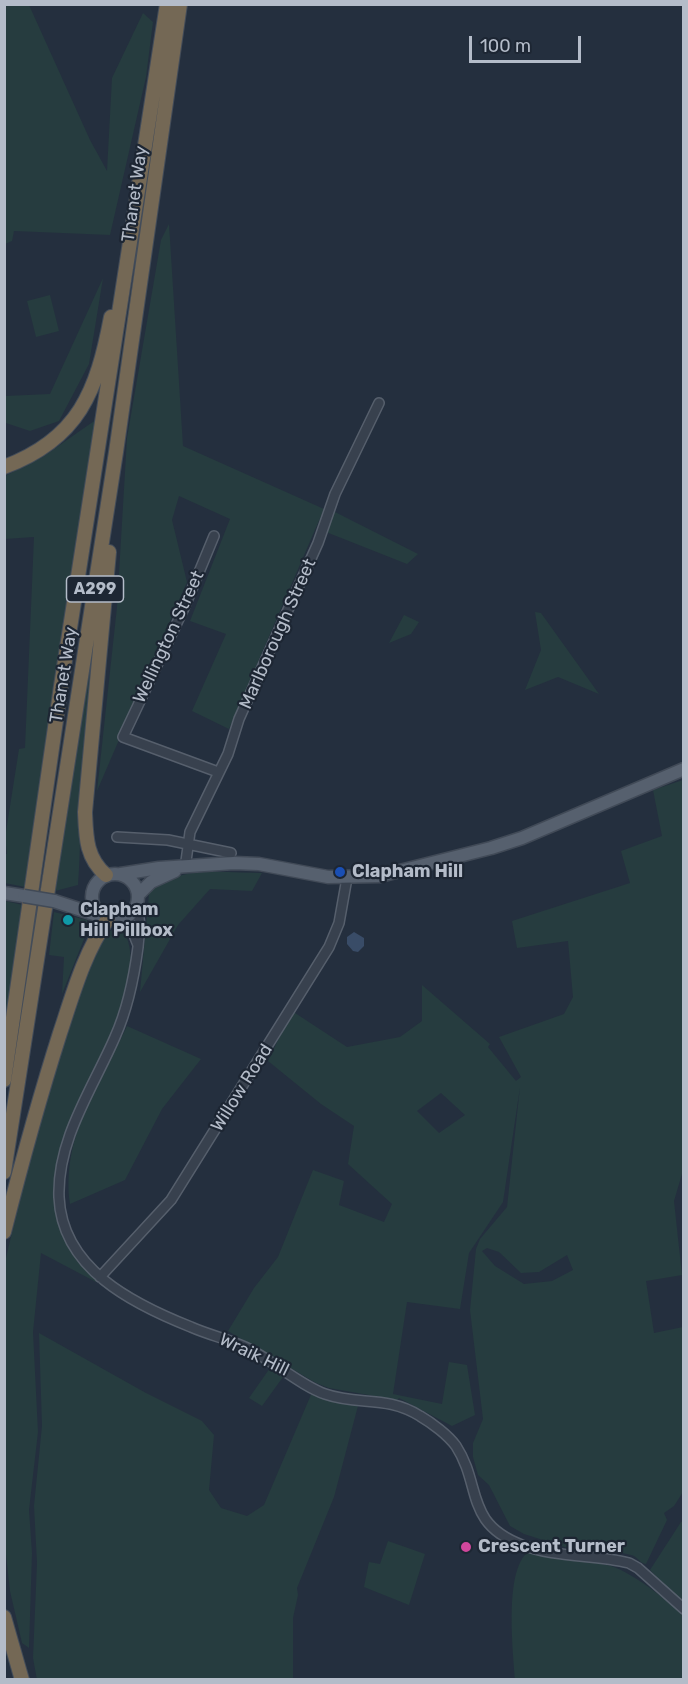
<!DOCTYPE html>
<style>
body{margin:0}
#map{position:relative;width:688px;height:1684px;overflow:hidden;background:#242f3e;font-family:Rubik,sans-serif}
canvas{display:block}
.frame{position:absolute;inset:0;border:6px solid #b4bcc9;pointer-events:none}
.scale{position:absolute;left:469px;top:36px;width:112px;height:27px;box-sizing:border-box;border:3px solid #b4bcc9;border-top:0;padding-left:8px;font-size:18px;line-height:21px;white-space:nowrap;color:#b4bcc9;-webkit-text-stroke:4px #1d2633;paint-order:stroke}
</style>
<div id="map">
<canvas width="688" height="1684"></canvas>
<div class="frame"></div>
<div class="scale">100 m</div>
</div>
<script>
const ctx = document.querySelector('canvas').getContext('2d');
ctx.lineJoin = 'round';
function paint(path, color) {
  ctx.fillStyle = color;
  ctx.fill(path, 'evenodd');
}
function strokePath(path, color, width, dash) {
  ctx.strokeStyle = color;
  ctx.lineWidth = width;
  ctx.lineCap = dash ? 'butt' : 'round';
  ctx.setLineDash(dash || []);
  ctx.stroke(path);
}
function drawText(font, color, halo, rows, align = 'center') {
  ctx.font = font + ' Rubik,sans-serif';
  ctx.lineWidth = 4.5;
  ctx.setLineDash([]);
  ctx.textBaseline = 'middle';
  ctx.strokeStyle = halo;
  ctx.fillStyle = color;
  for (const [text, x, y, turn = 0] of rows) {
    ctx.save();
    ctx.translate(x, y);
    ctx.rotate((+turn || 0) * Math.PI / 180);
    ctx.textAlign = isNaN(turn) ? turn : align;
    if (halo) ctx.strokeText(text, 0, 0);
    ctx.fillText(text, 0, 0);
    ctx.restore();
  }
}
paint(new Path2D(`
 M5 4 29 5 90 140 107 171 112 78 143 13 153 22 146 77 110 235 14 231 12 241 5 244Z
 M169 224 183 446 324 509 229 729 192 711 226 634 190 621 230 519 179 496 172 520 187 582 97 791 117 607 127 438 161 240Z
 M103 278 89 364 59 421 30 431 6 423 5 396 50 394Z
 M50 295 59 331 36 337 27 301Z
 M97 419 25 887 5 883 4 854H7L5 838 19 749 25 748 34 537 5 539V476L44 456Z
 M333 511 418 554 407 564 326 532Z
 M100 570C97 637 86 703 82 770 80 808 81 846 78 885L55 891 93 639Z
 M535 612 541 613 599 694 558 677 525 690 541 650Z
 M404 615 419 622 411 634 389 643Z
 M683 780 684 1167 674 1201 682 1275 646 1281 654 1333 683 1327V1492L674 1506 664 1513 667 1520 646 1564C640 1563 639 1559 634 1556 625 1552 578 1547 571 1549L524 1534 510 1526 489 1485 478 1475 473 1457V1443L483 1419 470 1310 476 1249 480 1239 507 1207 520 1087 503 1202 469 1253 460 1309 407 1302 393 1394 442 1404 449 1362 467 1365 475 1415 452 1426 399 1398 397 1400 329 1388 316 1383 228 1331 254 1288 278 1257 313 1170 344 1181 339 1205 384 1222 392 1204 348 1164 354 1126 321 1104 268 1061 292 1011 347 1047 400 1037 422 1021V985L490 1044 488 1047 516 1081 521 1077 499 1037 564 1014 573 997 568 941 517 948 512 921 630 883 621 851 662 836 653 790ZM441 1093 465 1115 439 1133 417 1111ZM487 1248 499 1252 521 1273 539 1272 567 1255 573 1270 552 1281 524 1284 495 1266 482 1251Z
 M262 873 252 891 210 889 178 925 140 992 149 893C175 864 227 873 262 873Z
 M5 901 23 905 5 1033Z
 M54 912 87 920 88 929 62 994 64 957 49 955Z
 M122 929C152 969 95 1067 77 1108 69 1127 53 1200 57 1219 62 1243 80 1262 97 1279L96 1282 41 1253 33 1332 38 1432 29 1510 32 1553 29 1648 22 1643 10 1591 5 1546V1262L47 1085 98 942 109 931Z
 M127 1026 201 1059 162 1109 125 1180 70 1204C61 1136 99 1086 127 1026Z
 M39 1333 146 1393 202 1421 214 1435 209 1490 221 1508 247 1516 264 1505 313 1390 359 1402 334 1497 297 1588 298 1595 293 1618V1679L37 1680 33 1658 37 1563 34 1506 42 1426Z
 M270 1368 283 1377 262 1406 249 1398Z
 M683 1521V1603L650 1570 681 1522Z
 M388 1541 425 1554 409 1605 364 1587 369 1562 380 1564Z
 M528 1552C556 1562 579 1559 607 1565 628 1569 668 1600 683 1616V1679L515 1680C513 1650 504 1571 528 1552Z`), '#263c3f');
paint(new Path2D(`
 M354 932 364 938V946L358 952 353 951 347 944V937Z`), '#394c67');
const minor = new Path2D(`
 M214 536 185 606 123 737 218 772
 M117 837 168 840 231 853
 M191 866 186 861 190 832 228 754 239 719 318 543 335 494 379 403
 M136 906C142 921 139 932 138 947 134 978 128 1008 115 1037 93 1088 57 1139 59 1197 62 1269 133 1304 191 1327 209 1335 228 1339 245 1347 271 1359 301 1386 325 1394 359 1406 386 1395 420 1416 432 1423 448 1435 456 1446 482 1486 464 1523 522 1545 556 1558 594 1554 629 1563L638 1568 684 1609
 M123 919 134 935 138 945
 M100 1277 171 1200 329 947 339 923 347 878`);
const major = new Path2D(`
 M92 897a23 23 0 1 1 46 0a23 23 0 1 1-46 0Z
 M121 874 159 868 234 863 259 864 328 877 380 876 491 848 522 838 684 769
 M4 893 24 896
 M138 895 151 882 175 871
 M54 901 100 916`);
const highway = new Path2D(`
 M4 467C79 439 97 391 111 317
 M106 875C86 858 86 837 85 812L109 552
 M4 1080 61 686 167 4
 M4 1172 116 452 180 4
 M4 1232C21 1165 39 1099 60 1033 73 994 84 953 108 919
 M4 1617 22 1680`);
strokePath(minor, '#565f6c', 12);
strokePath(major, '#414a57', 15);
strokePath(highway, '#434c59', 16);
strokePath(minor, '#38414e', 9);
strokePath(major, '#56606e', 12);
strokePath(highway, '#746855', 14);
const majorBridge = new Path2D(`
 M24 896 54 901`);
strokePath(majorBridge, '#414a57', 15, []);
strokePath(majorBridge, '#56606e', 12);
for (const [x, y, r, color] of [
 [340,872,6,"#1a4fb4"],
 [68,920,6,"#0f9aa8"],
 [466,1547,6,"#d1479c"]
]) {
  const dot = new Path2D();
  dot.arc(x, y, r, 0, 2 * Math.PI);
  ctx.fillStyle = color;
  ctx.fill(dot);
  strokePath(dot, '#1d2633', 2);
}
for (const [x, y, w] of [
 [95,589,57]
]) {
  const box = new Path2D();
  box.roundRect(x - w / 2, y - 13, w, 26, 4.5);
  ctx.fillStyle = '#1d2633';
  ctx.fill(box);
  strokePath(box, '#b4bcc9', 1.5);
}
drawText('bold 16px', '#b4bcc9', null, [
 ["A299",95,589]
]);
drawText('18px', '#b4bcc9', '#1d2633', [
 ["Thanet Way",135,194,-82],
 ["Marlborough Street",278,634,-66],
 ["Wellington Street",169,637,-65],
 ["Thanet Way",64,675,-81],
 ["Willow Road",242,1088,-58],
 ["Wraik Hill",254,1355,26]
]);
drawText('bold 18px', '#b4bcc9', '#1d2633', [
 ["Clapham Hill",352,872],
 ["Clapham",80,910],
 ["Hill Pillbox",80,931],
 ["Crescent Turner",478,1547]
], 'left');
</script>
